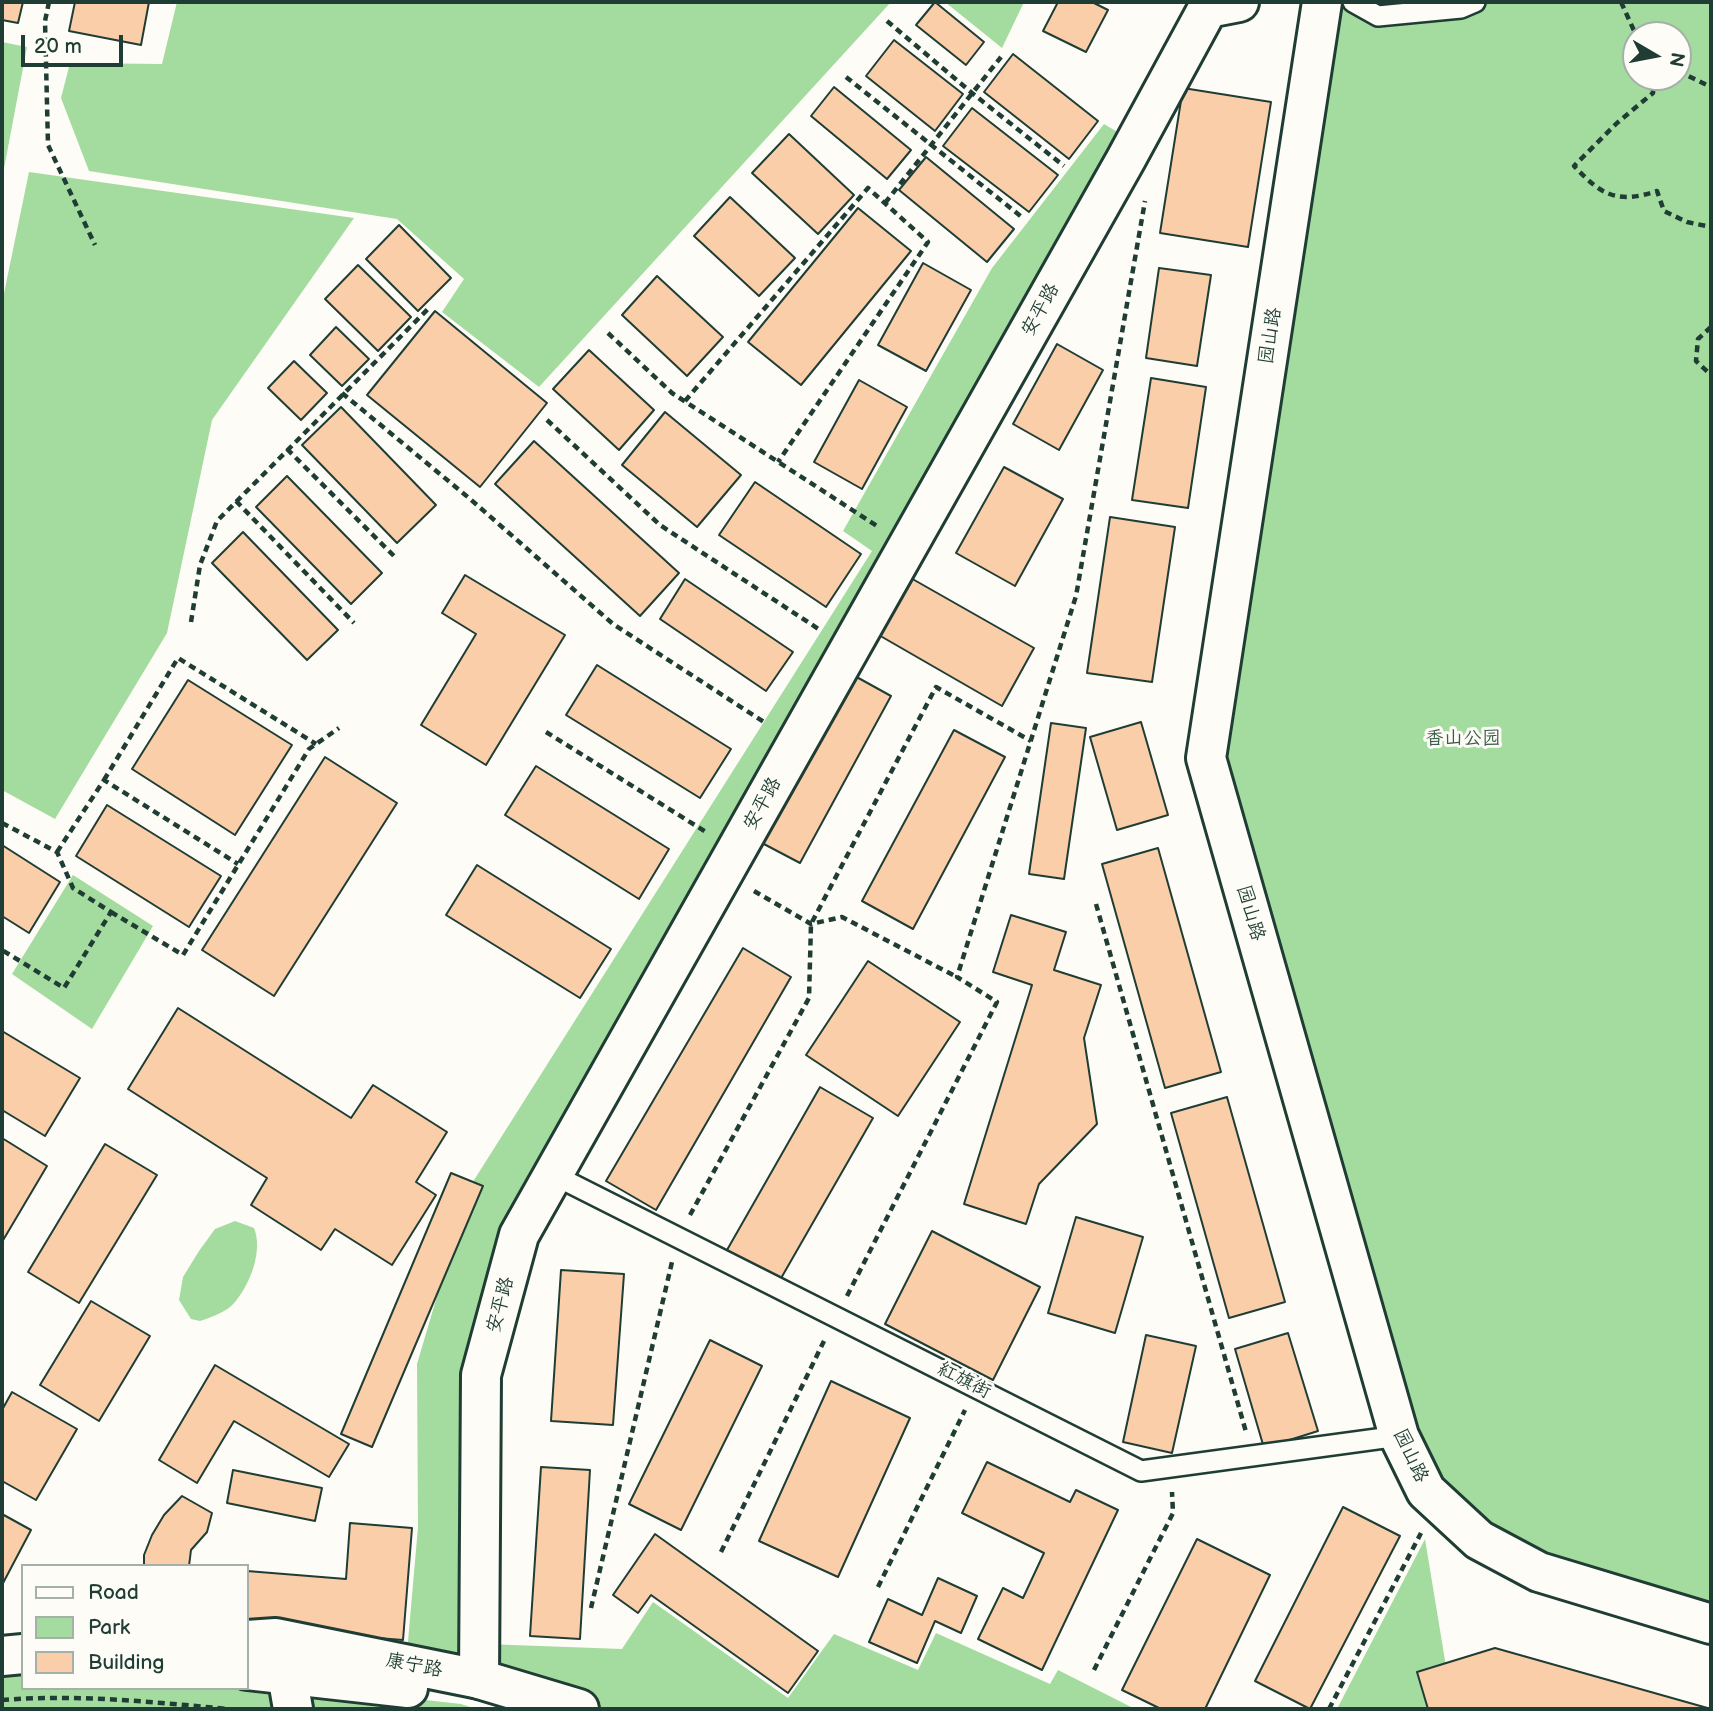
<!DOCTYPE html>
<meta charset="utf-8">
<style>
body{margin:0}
#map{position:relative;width:1713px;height:1711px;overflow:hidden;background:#fdfcf7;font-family:"Balsamiq Sans",sans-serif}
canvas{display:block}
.frame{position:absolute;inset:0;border:4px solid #1f3d34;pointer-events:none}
.legend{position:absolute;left:21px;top:1564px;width:228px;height:126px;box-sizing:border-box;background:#fdfcf7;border:2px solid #a4b0a9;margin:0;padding:9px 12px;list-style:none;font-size:21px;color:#1f3d34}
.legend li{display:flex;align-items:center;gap:14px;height:35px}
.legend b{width:35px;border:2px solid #a4b0a9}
.north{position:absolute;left:1622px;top:21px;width:70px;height:70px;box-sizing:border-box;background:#fdfcf7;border:2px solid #a4b0a9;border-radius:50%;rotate:100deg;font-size:19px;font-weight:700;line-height:28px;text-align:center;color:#1f3d34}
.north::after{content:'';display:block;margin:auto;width:24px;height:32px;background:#1f3d34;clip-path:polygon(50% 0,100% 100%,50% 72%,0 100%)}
.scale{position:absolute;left:21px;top:35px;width:102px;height:32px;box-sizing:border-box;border:4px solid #1f3d34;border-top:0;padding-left:9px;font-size:21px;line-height:24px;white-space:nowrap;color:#1f3d34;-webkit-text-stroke:5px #fdfcf7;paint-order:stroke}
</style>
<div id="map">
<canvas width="1713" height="1711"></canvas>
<div class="frame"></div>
<ul class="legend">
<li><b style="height:9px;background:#fdfcf7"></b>Road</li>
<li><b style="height:19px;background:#a4db9f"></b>Park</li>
<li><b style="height:19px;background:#facea8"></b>Building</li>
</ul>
<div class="north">N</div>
<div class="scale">20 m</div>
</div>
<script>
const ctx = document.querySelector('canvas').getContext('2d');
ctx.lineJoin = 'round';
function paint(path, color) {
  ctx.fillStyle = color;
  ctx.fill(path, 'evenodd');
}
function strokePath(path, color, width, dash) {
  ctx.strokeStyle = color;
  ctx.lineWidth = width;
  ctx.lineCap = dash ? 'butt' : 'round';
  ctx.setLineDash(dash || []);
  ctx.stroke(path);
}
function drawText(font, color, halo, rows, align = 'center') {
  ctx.font = font + ' "Balsamiq Sans","LXGW WenKai TC",sans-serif';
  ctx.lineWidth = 6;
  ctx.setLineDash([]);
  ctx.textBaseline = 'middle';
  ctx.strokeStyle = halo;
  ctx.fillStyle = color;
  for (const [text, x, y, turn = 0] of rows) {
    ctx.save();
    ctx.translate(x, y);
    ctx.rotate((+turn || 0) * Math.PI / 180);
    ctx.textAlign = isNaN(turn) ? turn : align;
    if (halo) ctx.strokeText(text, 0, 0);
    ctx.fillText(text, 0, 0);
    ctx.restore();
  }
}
paint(new Path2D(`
 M177 2H891L539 387 442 312 464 279 397 219 89 171 61 98 70 63 162 64Z
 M945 2H1024L1002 48Z
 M1327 2H1711V1622L1540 1571 1429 1490 1208 758ZM1636 35H1678V77H1636Z
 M2 42 27 47 2 179Z
 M1104 124 1129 139 514 1235 470 1669 407 1653 418 1527 417 1364 469 1188 872 551 843 531 992 268Z
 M29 172 354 218 212 420 167 633 55 819 2 790V303Z
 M73 875 153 926 92 1029 12 974Z
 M235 1221 254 1228C263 1250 251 1283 235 1302 227 1312 212 1317 200 1321L191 1319 179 1300 183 1277 199 1251 215 1229Z
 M1425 1539 1453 1709H1337Z
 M653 1602 788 1698 834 1634 918 1670 936 1633 1050 1684 1058 1670 1135 1709H597L485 1676V1644L622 1649Z
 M23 1663V1688H247V1680L461 1704 476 1709H2V1665Z`), '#a4db9f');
const building = new Path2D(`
 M2 2H23L18 23 2 20Z
 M75 2H149L141 45 69 31Z
 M935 2 984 42 966 65 916 25Z
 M1058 2H1092L1108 10 1086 52 1043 31Z
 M894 40 963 94 935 131 866 76Z
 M1013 54 1098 121 1069 159 984 92Z
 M834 87 911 150 887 179 811 116Z
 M1183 88 1271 102 1248 247 1160 233Z
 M972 108 1058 175 1029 212 943 146Z
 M789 134 854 195 818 234 752 173Z
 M926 157 1014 229 987 262 899 190Z
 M730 197 795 258 759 296 694 236Z
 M858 208 911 251 801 385 748 342Z
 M399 225 451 278 418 311 366 259Z
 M923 263 971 290 926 371 878 345Z
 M358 265 411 317 378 351 325 299Z
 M1159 268 1211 275 1197 366 1146 358Z
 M657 276 723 337 687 376 622 315Z
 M435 311 547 403 480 487 367 395Z
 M336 327 369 359 342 386 310 355Z
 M1057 344 1103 370 1059 450 1013 424Z
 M589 350 654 410 619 450 553 389Z
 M294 361 327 393 301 420 268 388Z
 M1151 378 1206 387 1188 508 1132 500Z
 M859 380 907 407 862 489 814 462Z
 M341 407 436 505 397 543 302 445Z
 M665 412 741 475 697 527 622 465Z
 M534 441 679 573 640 616 495 484Z
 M1004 467 1063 499 1015 586 956 553Z
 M287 476 382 573 351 604 256 507Z
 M755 482 861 554 826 607 719 535Z
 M1110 517 1175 527 1152 682 1087 673Z
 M243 532 338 630 307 660 212 563Z
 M465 575 565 635 486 765 421 725 476 634 442 613Z
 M909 577 1034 648 1002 706 877 634Z
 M685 579 793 652 766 691 660 619Z
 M597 665 731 749 700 798 566 715Z
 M853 675 891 696 800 863 762 843Z
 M188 680 292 745 235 835 132 769Z
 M1141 722 1168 815 1117 830 1090 737Z
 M1051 723 1086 728 1064 879 1029 874Z
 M954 730 1005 757 913 929 862 901Z
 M325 757 397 803 274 996 202 950Z
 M536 766 669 849 639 899 505 815Z
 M107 805 221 876 189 927 76 856Z
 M2 845 60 882 29 933 2 916Z
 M1158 848 1221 1072 1165 1088 1102 864Z
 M477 865 611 949 580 998 446 915Z
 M1011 915 1066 932 1054 970 1101 985 1084 1038 1097 1124 1039 1184 1026 1224 964 1204 1032 985 993 972Z
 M743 948 791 977 656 1210 606 1181Z
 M868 961 960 1022 898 1116 806 1055Z
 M178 1008 351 1118 373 1085 447 1132 416 1182 436 1195 392 1265 335 1229 321 1250 251 1205 267 1178 128 1089Z
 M2 1031 80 1078 45 1136 2 1110Z
 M820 1087 873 1118 780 1280 727 1250Z
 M1227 1097 1285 1302 1229 1318 1171 1113Z
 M2 1138 47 1166 2 1242Z
 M105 1144 157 1175 79 1303 28 1272Z
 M451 1173 483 1186 372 1447 341 1434Z
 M1076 1217 1143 1237 1115 1333 1048 1313Z
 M932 1231 1040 1287 993 1380 885 1324Z
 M561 1270 624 1274 613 1425 551 1421Z
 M91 1301 150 1336 99 1421 40 1385Z
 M1288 1333 1318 1431 1264 1448 1235 1349Z
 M1146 1335 1196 1346 1172 1453 1123 1442Z
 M710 1340 762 1366 681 1530 629 1504Z
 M215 1365 349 1444 329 1477 234 1421 197 1483 159 1460Z
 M831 1381 910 1418 838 1577 759 1541Z
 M12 1392 77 1429 36 1500 2 1481V1410Z
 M987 1462 1070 1502 1076 1490 1118 1510 1042 1670 978 1639 1003 1588 1023 1598 1044 1553 962 1513Z
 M541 1467 590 1470 580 1639 530 1636Z
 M233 1470 322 1488 315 1521 227 1503Z
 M182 1496 212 1513 207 1532 191 1550 189 1566H144V1555L152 1535 164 1515Z
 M1343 1507 1400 1536 1310 1709 1255 1681Z
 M2 1514 31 1530 2 1585Z
 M350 1523 412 1528 403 1640 247 1628V1571L346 1579Z
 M655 1534 818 1651 788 1693 651 1595 638 1613 613 1595Z
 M1197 1539 1270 1575 1205 1709H1161L1122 1690Z
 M938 1578 977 1596 961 1633 935 1621 917 1663 869 1642 888 1599 922 1615Z
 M1495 1648 1711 1709H1428L1417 1672Z`);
paint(building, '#facea8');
strokePath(building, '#1f3d34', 2);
const lane = new Path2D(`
 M1353 2 1378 16 1461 8 1475 2
 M554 1175 1141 1471 1399 1436`);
const street = new Path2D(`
 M287 1674 293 1709
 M479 1679 481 1375 519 1235 1126 159 1208 8 1239 2`);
const secondary = new Path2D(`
 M1322 2 1206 758 1399 1436 1426 1491 1479 1540 1539 1572 1711 1624
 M247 1640 276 1638 479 1679 579 1709
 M2 1656 23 1654
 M247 1670 408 1688`);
strokePath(lane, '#1f3d34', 24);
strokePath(street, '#1f3d34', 44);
strokePath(secondary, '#1f3d34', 44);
strokePath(new Path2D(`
 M49 2 45 21 48 145 95 245
 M1621 2 1636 35
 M887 21 972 93 1064 166
 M1678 71 1711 87
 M846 77 1023 218
 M1653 77V93L1617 123 1574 166C1602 196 1618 204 1657 191L1664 211 1687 222 1711 227
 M885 203 1001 57
 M1711 327 1698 339 1696 361 1711 375
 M608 333 672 393 877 526
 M342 393 469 498 613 624 767 724
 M685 401 868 188 928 242 778 462
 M547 420 660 525 820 630
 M287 449 397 559
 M236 501 354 623
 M191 622 200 565 217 521 430 307
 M546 732 706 832
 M104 780 178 658 316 744
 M2 823 57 852 73 888 111 912 64 988 2 950
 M57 852 104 780 238 864
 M754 891 811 924 842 917 957 977
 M1096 904 1246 1432
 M111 912 183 955 309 749 339 728
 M690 1215 809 998 811 924 936 687 1031 741
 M847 1296 997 1002 957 977 1076 596 1145 201
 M721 1552 824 1341
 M878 1587 965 1410
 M591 1608 672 1262
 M1094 1670 1173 1513 1172 1492
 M2 1700C78 1694 152 1702 228 1709
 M1329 1709 1421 1533`), '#1f3d34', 4.5, [7, 5]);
strokePath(lane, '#fdfcf7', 19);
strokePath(street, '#fdfcf7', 38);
strokePath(secondary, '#fdfcf7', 38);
drawText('19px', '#1f3d34', '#fdfcf7', [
 ["安平路",1041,310,-61],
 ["园山路",1271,336,-81],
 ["安平路",763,804,-61],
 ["园山路",1250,913,74],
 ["安平路",501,1305,-75],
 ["紅旗街",964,1381,27],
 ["园山路",1410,1456,65],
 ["康宁路",414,1666,11]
]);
drawText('19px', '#3a5d49', '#fdfcf7', [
 ["香山公园",1463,739]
]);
</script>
